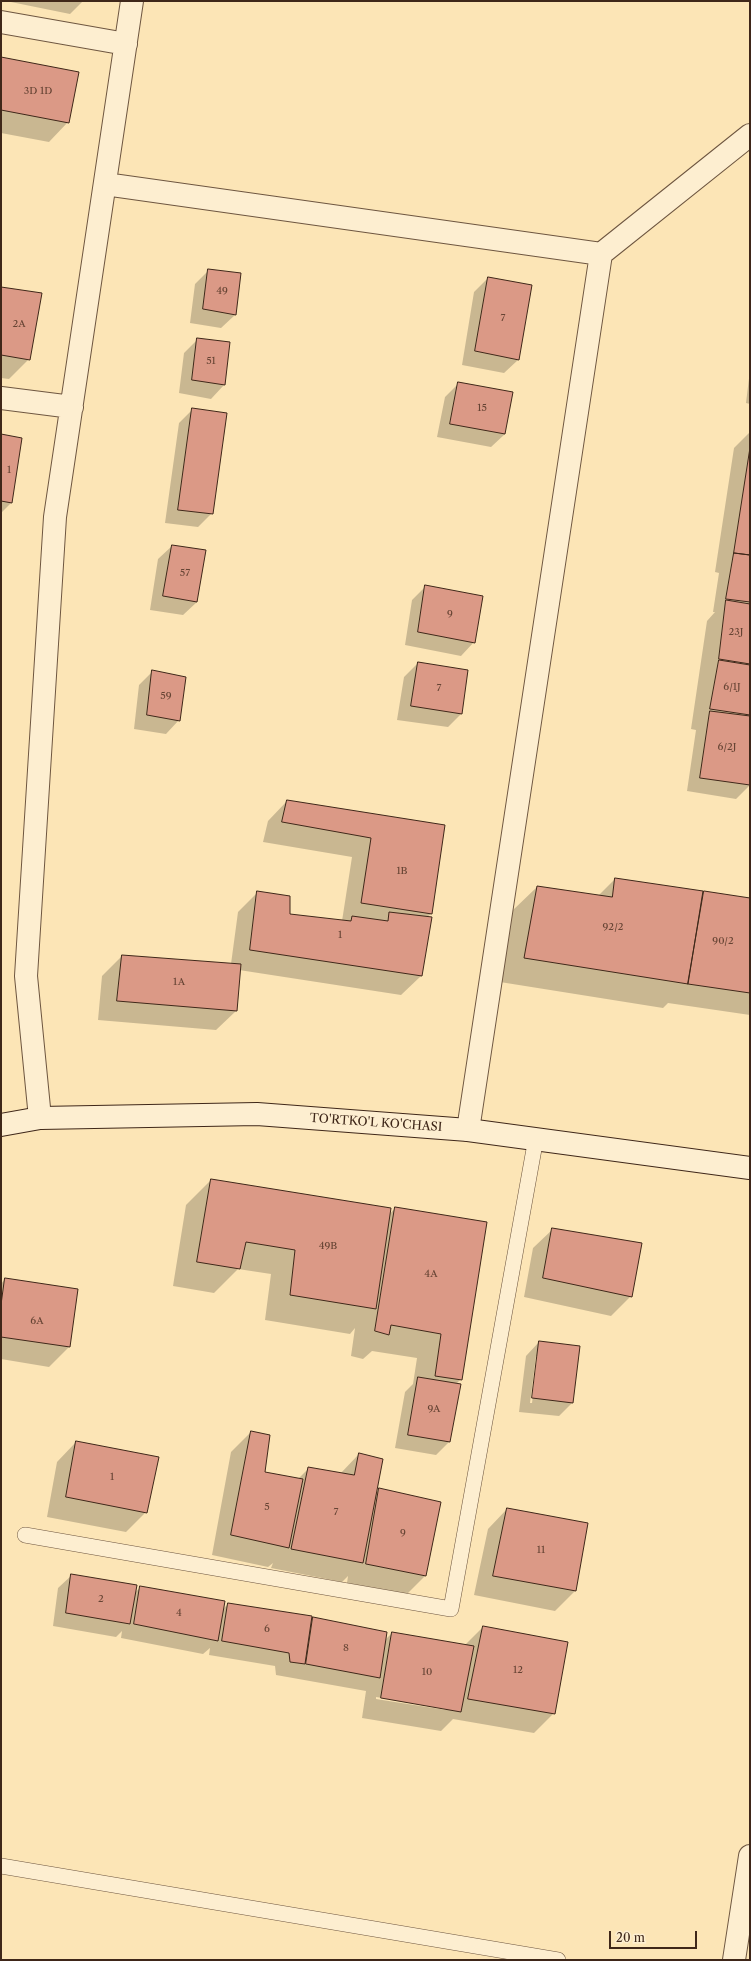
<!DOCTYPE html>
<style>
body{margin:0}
#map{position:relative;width:751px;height:1961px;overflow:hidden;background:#fce5b6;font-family:"Libre Caslon Text",serif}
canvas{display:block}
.frame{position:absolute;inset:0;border:2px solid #3f2719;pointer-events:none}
.scale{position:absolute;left:609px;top:1931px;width:88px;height:18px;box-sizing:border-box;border:2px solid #3f2719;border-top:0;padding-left:5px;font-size:12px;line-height:14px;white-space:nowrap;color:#3f2719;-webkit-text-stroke:3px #fdeed0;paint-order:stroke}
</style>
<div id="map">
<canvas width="751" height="1961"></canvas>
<div class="frame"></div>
<div class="scale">20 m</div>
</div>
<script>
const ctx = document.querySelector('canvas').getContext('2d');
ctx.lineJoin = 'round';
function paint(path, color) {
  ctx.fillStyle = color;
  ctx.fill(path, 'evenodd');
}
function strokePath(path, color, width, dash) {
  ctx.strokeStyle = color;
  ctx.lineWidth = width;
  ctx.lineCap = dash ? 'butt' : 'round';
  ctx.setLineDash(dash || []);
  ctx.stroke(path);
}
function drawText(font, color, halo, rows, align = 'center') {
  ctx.font = font + ' "Libre Caslon Text",serif';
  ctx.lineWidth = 3;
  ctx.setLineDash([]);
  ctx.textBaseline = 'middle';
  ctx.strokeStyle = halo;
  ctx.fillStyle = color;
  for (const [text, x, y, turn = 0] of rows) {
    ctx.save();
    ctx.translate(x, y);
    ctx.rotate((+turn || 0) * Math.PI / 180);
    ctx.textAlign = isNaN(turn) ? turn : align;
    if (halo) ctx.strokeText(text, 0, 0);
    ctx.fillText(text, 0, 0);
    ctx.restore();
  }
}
paint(new Path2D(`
 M6 1H83L70 14Z
 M1 58 68 122 49 142 1 133Z
 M209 270 235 315 221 328 190 323 195 284Z
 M488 278 518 360 504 373 462 365 474 292Z
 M1 288 29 359 9 379 1 378Z
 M198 339 229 343 224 385 211 399 179 393 184 353Z
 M750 370V404L746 403Z
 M459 383 505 434 491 447 437 437 445 397Z
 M193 409 212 513 198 527 165 523 179 423Z
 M750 432V785L736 799 687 791 696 730 691 729 707 621 715 612H713L719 573 715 572 734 448Z
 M1 435 11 503 1 513Z
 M172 546 197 602 183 615 150 610 158 559Z
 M426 586 474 642 461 656 405 645 412 600Z
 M418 663 461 714 448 727 397 720 404 677Z
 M153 671 179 720 166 734 134 729 139 685Z
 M287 801 444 826 431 914 427 917 421 976 401 995 239 970 236 1011 216 1030 98 1020 102 976 122 956 231 964 238 912 258 892 289 915 342 921 352 857 263 842 268 821Z
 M615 879 702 894 704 892 750 899V1015L668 1003 663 1008 500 982 512 911 537 887 598 896Z
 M211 1180 389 1215 395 1208 461 1379 456 1384 449 1442 436 1455 395 1448 405 1392 413 1384 417 1358 372 1351 363 1359 351 1356 355 1328 350 1334 265 1320 271 1274 238 1269 214 1293 173 1286 186 1205Z
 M553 1229 631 1296 611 1316 524 1297 533 1248Z
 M5 1279 77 1290 69 1347 49 1367 1 1359V1284Z
 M539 1342 572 1403 559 1416 519 1412 526 1356ZM536 1356H538L532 1403H530Z
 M251 1432 264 1473 298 1479 309 1468 340 1474 359 1454 375 1494 379 1489 426 1575 406 1595 347 1583 348 1576 342 1582 271 1568 273 1563 268 1567 212 1555 231 1452Z
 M76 1442 146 1512 126 1532 47 1517 57 1462Z
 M507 1509 587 1524 575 1591 555 1611 474 1595 488 1529Z
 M72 1575 134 1593 141 1587 222 1610 228 1604 314 1618 385 1640 392 1633 465 1645 483 1627 554 1713 534 1733 453 1719 441 1731 362 1718 366 1691 276 1675 275 1666 209 1655 210 1648 203 1654 121 1638 122 1631 116 1637 53 1626 58 1588ZM376 1697 446 1708V1710L376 1699Z`), '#0003');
const building = new Path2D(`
 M1 57 79 72 69 123 1 110Z
 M208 269 241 273 236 315 203 309Z
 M488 277 532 285 519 360 475 351Z
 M1 287 42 293 30 360 1 355Z
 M197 338 230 342 225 385 192 380Z
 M458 382 513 392 505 434 450 424Z
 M192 408 227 413 213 514 178 510Z
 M1 434 22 438 12 503 1 501Z
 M750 448V555L734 553Z
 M172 545 206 550 197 602 163 596Z
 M734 553 750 555V602L726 599Z
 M425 585 483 596 475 643 418 632Z
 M726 600 750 604V664L719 659Z
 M719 660 750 665V715L710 709Z
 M418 662 468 670 462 714 411 706Z
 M152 670 186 677 180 721 147 715Z
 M710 711 750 716V785L700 778Z
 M287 800 445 825 432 914 361 903 371 838 282 822Z
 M615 878 703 891 688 984 524 958 537 886 612 897Z
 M257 891 290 896V914L351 921 352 916 388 921 389 912 432 917 422 976 250 950Z
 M704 891 750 898V993L688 984Z
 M122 955 241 964 237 1011 117 1001Z
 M211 1179 391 1208 376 1309 290 1295 295 1250 246 1242 240 1269 197 1262Z
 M395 1207 487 1222 462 1380 435 1376 441 1334 391 1325 389 1335 375 1331Z
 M552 1228 642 1243 632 1297 543 1278Z
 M5 1278 78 1289 70 1347 1 1337V1305Z
 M539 1341 580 1346 573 1403 532 1398Z
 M418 1377 461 1384 450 1442 408 1435Z
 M251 1431 270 1435 265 1472 303 1479 289 1548 231 1535Z
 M76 1441 159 1457 147 1513 66 1497Z
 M359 1453 383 1459 363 1563 291 1549 308 1467 354 1475Z
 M379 1488 441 1502 426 1576 366 1564Z
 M507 1508 588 1523 576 1591 493 1576Z
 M71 1574 137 1585 130 1624 66 1613Z
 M140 1586 225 1601 218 1641 134 1624Z
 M228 1603 312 1616 305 1664 290 1662 289 1653 222 1641Z
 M313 1617 387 1632 380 1678 306 1664Z
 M483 1626 568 1642 555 1714 468 1699Z
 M392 1632 474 1646 461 1712 381 1698Z`);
paint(building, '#db9986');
strokePath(building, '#3f2719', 1);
const lane = new Path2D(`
 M25 1535 451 1609 536 1138
 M1 1866 558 1960`);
const street = new Path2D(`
 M1 22 126 44
 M105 184 601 254
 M1 398 72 407
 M40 1118 26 976 55 517 132 1
 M468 1130 601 254 750 135
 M734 1960 750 1856`);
const secondary = new Path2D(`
 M1 1125 40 1118 257 1114 468 1130 750 1168`);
strokePath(lane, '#6e5640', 16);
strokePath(street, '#6e5640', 24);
strokePath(secondary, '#3f2719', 24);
strokePath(lane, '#fdeed0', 15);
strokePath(street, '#fdeed0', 22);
strokePath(secondary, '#fdeed0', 22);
drawText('10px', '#664434', null, [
 ["3D 1D",38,91],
 ["49",222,291],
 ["7",503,318],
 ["2A",19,324],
 ["51",211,361],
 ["15",482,408],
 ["1",9,470],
 ["57",185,573],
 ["9",450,614],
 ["23J",736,632],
 ["6/1J",732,687],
 ["7",439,688],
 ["59",166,696],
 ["6/2J",727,747],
 ["1B",402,871],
 ["92/2",613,927],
 ["1",340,935],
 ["90/2",723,941],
 ["1A",179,982],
 ["49B",328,1246],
 ["4A",431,1274],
 ["6A",37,1321],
 ["9A",434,1409],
 ["1",112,1477],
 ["5",267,1507],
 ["7",336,1512],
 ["9",403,1533],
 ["11",541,1550],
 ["2",101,1599],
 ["4",179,1613],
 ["6",267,1629],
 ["8",346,1648],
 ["12",518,1670],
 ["10",427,1672]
]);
drawText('12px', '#3f2719', '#fdeed0', [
 ["TO'RTKO'L KO'CHASI",376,1123,4]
]);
</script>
